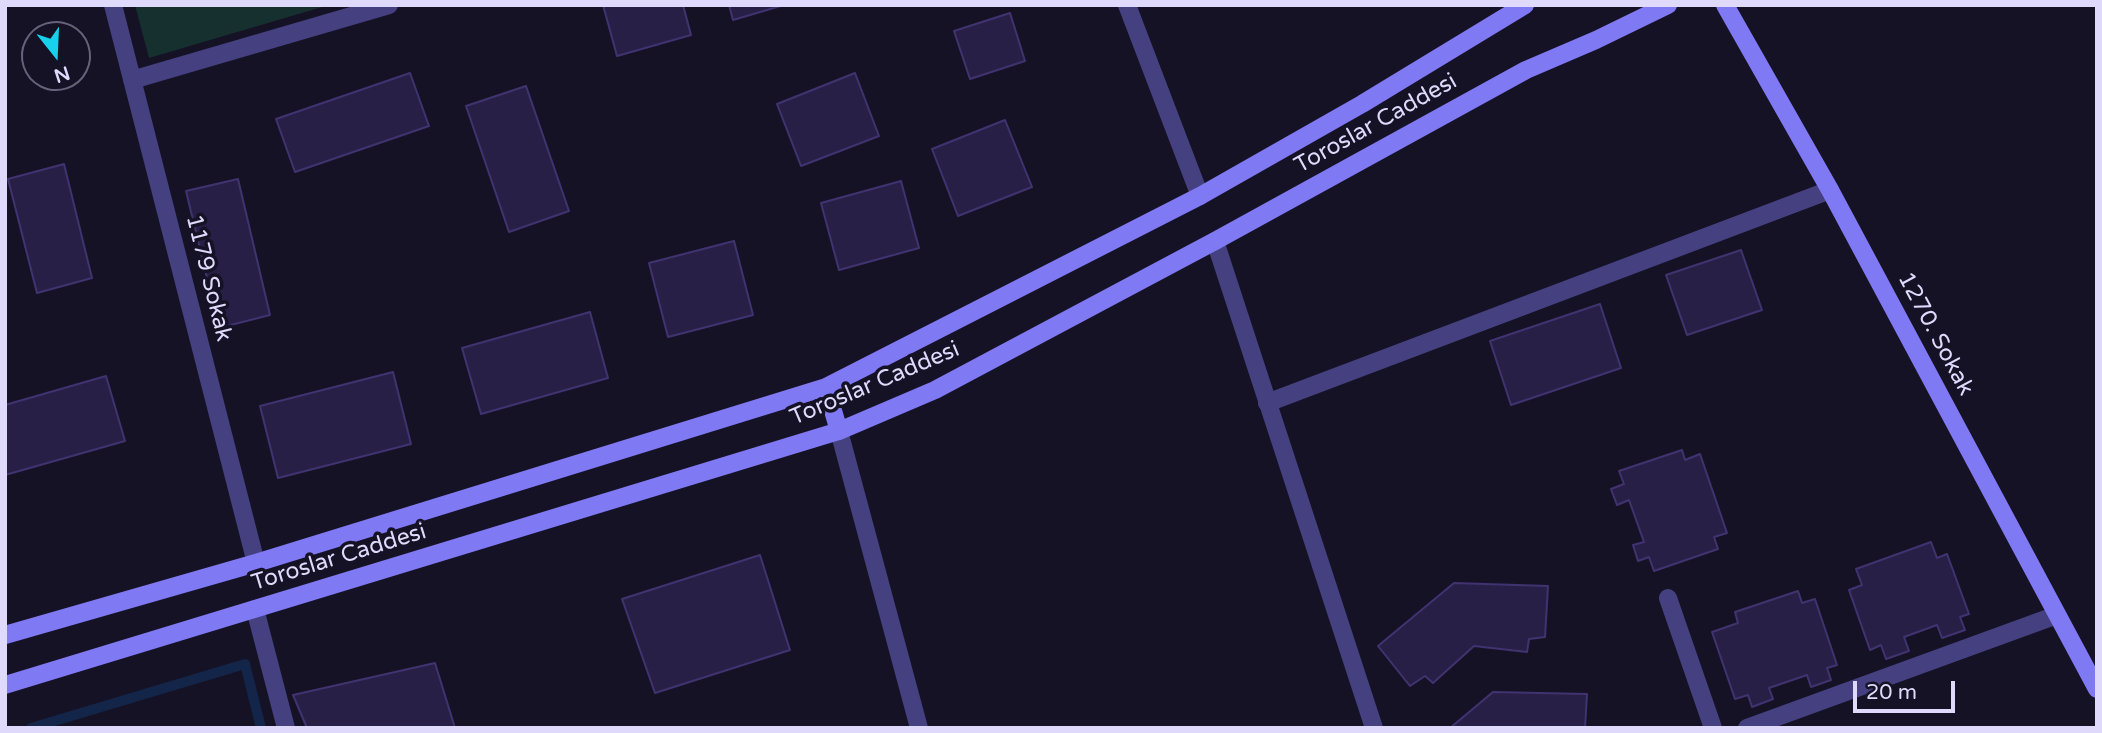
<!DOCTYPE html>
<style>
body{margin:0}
#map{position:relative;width:2102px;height:733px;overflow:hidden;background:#161226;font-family:"Varela Round",sans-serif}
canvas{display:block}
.frame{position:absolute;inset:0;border:7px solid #dfdafc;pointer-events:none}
.north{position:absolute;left:21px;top:21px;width:70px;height:70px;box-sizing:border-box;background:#161226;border:2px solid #66627c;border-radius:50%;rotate:162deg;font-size:19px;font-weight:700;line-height:28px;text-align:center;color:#dfdafc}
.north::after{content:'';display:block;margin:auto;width:24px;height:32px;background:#16d0ec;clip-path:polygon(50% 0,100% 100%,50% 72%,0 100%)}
.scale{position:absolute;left:1853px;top:681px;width:102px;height:32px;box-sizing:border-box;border:4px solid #dfdafc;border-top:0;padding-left:9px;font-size:21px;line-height:24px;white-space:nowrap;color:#dfdafc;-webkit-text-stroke:5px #161226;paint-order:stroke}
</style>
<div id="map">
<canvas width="2102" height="733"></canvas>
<div class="frame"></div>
<div class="north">N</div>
<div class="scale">20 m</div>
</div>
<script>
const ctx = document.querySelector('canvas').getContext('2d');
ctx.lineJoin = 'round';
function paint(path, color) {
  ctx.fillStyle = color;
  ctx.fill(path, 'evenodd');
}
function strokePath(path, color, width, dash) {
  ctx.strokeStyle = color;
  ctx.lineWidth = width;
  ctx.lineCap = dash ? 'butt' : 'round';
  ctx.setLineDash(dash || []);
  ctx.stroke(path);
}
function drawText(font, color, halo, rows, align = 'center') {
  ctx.font = font + ' "Varela Round",sans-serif';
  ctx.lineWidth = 7;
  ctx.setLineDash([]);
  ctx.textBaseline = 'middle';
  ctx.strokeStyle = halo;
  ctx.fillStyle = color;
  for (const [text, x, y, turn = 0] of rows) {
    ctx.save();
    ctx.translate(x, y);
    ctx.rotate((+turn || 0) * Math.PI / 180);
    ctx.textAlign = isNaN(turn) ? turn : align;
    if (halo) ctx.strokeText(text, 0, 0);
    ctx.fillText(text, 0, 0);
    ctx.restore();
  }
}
paint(new Path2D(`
 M135 5H329L149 58Z`), '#15302f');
strokePath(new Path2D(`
 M31 728 245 664 261 728`), '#132649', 10);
const building = new Path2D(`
 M603 5H683L691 35 617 56Z
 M729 5H784L733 20Z
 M1010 13 1025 61 970 79 954 31Z
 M410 73 429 126 295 172 276 119Z
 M855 73 879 136 801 166 777 104Z
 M526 86 569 211 509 232 466 106Z
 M1005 120 1032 187 958 216 932 149Z
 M64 164 92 278 37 293 8 179Z
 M238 179 270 315 219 328 186 191Z
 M901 181 919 248 839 270 821 203Z
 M734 241 753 315 668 337 649 263Z
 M1741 250 1762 310 1687 335 1666 275Z
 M1600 304 1621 368 1511 405 1490 341Z
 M590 312 608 378 481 414 462 348Z
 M393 372 411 444 278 478 260 406Z
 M106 376 125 441 5 475V405Z
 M1682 450 1685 460 1700 454 1727 533 1714 537 1718 549 1654 571 1649 557 1638 561 1633 545 1644 542 1629 500 1617 505 1611 489 1624 484 1619 471Z
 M1931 542 1937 558 1947 554 1969 614 1960 617 1965 630 1942 638 1937 625 1904 637 1909 651 1886 659 1881 645 1870 650 1849 590 1862 585 1856 569Z
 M760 555 790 650 655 693 622 599Z
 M1454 583 1548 586 1545 637 1529 639 1527 652 1474 646 1433 683 1425 676 1410 686 1378 646Z
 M1798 591 1802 603 1815 599 1837 665 1827 668 1831 680 1811 687 1807 675 1769 688 1773 699 1752 707 1748 695 1735 699 1712 632 1738 623 1735 612Z
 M435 663 455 728H307L293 695Z
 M1493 692 1587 694 1585 728H1450Z`);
paint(building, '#281f46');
strokePath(building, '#413370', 2);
strokePath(new Path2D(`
 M1668 598 1713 728
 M1747 728 2057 615`), '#454181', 18);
strokePath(new Path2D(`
 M113 5 256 563
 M1127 5 1200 196
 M132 80 389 5
 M1215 241 1374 728
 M1267 403 1830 190
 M839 431 919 728
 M255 609 286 728`), '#454181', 18);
strokePath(new Path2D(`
 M1725 5 1830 190 2097 689
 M826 387 839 431
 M5 635 256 563 826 387 1200 196 1362 104 1525 5
 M5 685 839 431 935 390 1215 241 1526 70 1596 40 1668 5`), '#8079f4', 18);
drawText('23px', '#dfdafc', '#161226', [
 ["Toroslar Caddesi",1376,124,-29],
 ["1179 Sokak",208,278,76],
 ["1270. Sokak",1935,334,62],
 ["Toroslar Caddesi",875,384,-23],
 ["Toroslar Caddesi",339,558,-17]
]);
</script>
